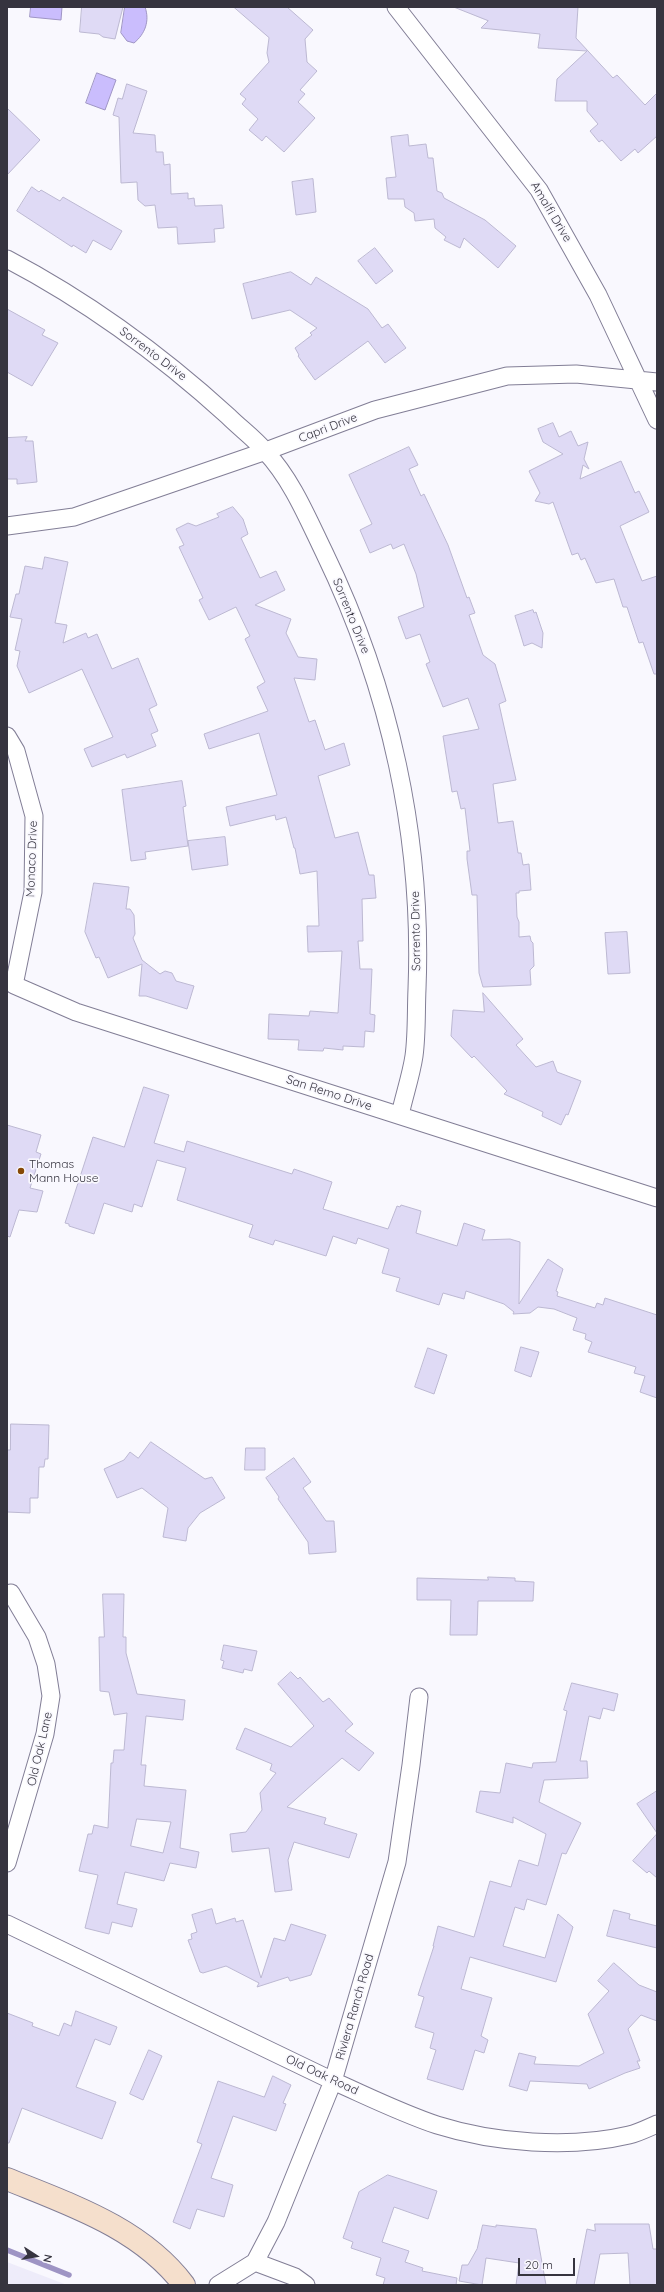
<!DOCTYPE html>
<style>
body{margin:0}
#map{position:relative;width:664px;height:2292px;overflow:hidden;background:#f9f8fe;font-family:Quicksand,sans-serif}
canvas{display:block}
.frame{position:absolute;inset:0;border:8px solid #36343f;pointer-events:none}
.north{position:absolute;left:16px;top:2236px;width:40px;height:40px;-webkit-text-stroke:3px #f9f8fe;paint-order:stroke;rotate:102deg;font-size:11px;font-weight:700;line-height:16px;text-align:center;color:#36343f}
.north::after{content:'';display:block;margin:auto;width:14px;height:18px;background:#36343f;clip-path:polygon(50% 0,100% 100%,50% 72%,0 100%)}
.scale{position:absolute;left:518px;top:2258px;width:57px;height:18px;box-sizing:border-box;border:2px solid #36343f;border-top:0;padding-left:5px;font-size:12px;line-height:14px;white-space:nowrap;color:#36343f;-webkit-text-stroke:3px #f9f8fe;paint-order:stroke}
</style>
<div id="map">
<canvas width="664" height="2292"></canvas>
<div class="frame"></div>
<div class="north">N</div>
<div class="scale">20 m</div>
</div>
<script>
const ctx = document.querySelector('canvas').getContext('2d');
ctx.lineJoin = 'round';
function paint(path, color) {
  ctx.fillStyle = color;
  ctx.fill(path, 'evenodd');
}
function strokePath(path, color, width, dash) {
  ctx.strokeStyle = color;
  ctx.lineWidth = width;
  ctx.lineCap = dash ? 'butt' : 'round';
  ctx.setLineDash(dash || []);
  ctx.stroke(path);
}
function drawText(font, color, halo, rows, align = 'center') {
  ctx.font = font + ' Quicksand,sans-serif';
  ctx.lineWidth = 3.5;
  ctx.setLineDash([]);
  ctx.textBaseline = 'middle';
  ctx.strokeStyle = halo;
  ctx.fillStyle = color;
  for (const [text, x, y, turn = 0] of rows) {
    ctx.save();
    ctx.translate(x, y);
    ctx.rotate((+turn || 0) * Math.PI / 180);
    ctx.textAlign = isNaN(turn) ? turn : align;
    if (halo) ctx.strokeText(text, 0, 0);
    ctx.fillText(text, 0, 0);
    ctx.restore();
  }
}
paint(new Path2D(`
 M7 2262 67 2285H7Z`), '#eeecfa');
const water = new Path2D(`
 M31 7H62L61 20 30 17Z
 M125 7H145C150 21 145 34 134 43L127 41 121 33Z
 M97 73 116 80 105 110 86 103Z`);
paint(water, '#cabdfd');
strokePath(water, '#9e94c4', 1);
strokePath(new Path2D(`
 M7 2250 69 2275`), '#9e94c4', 5.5);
const building = new Path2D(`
 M82 7H123L115 39 103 37 99 34 80 32Z
 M234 7H287L313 30 305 39 307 62 317 71 300 90 305 94 298 102 315 118 284 152 266 136 262 141 249 130 258 119 242 104 246 99 240 94 269 62 267 53 269 38Z
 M454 7H578L576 38 613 78 617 75 645 105 657 93V136L638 153 635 149 621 161 602 140 599 142 590 131 598 124 587 111V101H555L557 79 587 51 538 48 540 34 481 28 488 21Z
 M127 84 147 91 133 133 155 135 156 152H163L164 165 170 164 171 194 188 193V199L194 198 195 206 222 205 224 228 214 229 215 242 178 244 177 227 158 228 155 205 145 206 138 200 137 182 121 183 119 117 113 115 118 98 122 99Z
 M7 108 40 140 7 175Z
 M408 135 409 146 426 144 428 158H433L437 191 442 193 444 198 485 220 516 246 498 268 464 238 460 248 444 240 446 237 435 228 434 219 415 221 414 213 405 207 404 199H388L386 178 396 177 391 137Z
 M313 179 316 212 296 215 292 182Z
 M32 187 39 192 41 190 60 201 63 197 122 231 111 250 93 240 86 253 73 245 72 247 17 211Z
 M375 248 393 271 376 284 358 261Z
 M291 272 311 285 316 277 368 309 382 328 388 324 406 348 385 363 368 341 315 380 298 356 299 355 295 348 312 335 310 333 317 328 290 310 252 319 243 284Z
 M7 309 45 330 42 335 58 343 32 386 7 372Z
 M553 423 559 437 571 431 578 446 588 442 584 459 589 469 583 465 580 479 621 461 635 493 639 491 649 512 620 526 642 581 657 576V674H654L643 642 639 643 627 607H623L614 579 596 583 585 558 581 560 578 553 572 555 553 502 549 504 535 501 540 493 529 471 563 454 543 442 538 429Z
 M27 437 25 441H33L37 482 17 484V479H7V438Z
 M409 447 418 465 409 469 421 496 424 494 448 545 467 598 469 597 475 613 469 615 483 655 495 664 506 701 499 704 516 780 493 784 498 823 513 821 518 853H521L523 865 529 864 531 890 519 891V893H516L517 917 519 922V937L530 936 531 941 533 943 534 966 530 970 531 985 483 987 479 973 477 895H472L467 859V851H470L465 808 461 809 457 791 452 792 443 736 479 729 468 698 443 707 426 664 430 662 420 634 406 639 398 617 424 607 416 574 404 544 393 549 391 544 370 553 360 530 372 524 349 475Z
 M233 507 243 519 248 534 241 538 260 578 276 571 285 590 255 605 291 619 286 633 298 657 317 659 315 680 294 678 309 722 315 720 325 750 344 743 350 765 318 776 335 838 358 832 369 875H374L376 898 362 899 363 941H358L360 969H372L370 1014 375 1015 374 1032 365 1031 364 1047 343 1046V1050L324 1048 323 1051 298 1050 299 1040 268 1039 269 1014 309 1016 310 1011 338 1013 342 951 308 952 307 926H319L317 871 300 874 295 848H294L286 817 276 820 275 815 230 826 226 807 277 795 259 733 209 749 204 734 268 711 257 687 265 682 245 639 250 636 236 607 209 620 199 600 203 598 179 547 184 545 176 529 188 523 196 526 219 517 217 514Z
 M45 557 68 562 55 623 67 625 63 643 86 633 88 638 97 634 112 669 138 658 157 705 149 709 158 731 151 734 156 746 127 758 125 754 92 767 84 749 113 737 82 669 29 693 17 666 20 651 15 650 22 619 10 617 16 594H19L25 566 42 569Z
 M533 610 534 613 536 612 543 633 542 648 532 643 524 646 515 616Z
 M182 781 186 806 183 807 188 846 145 852 146 859 131 861 122 790Z
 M225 837 228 865 192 870 188 841Z
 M94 883 129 887 126 909H130L134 915 135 934 133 938 142 960 160 974 165 971 172 973 176 981 194 986 187 1009 146 996H139L142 964 108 978 99 957 96 958 85 932Z
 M627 932 630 973 608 974 605 933Z
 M483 993 523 1039 516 1045 536 1067 553 1061 557 1072 581 1081 568 1115 566 1114 561 1125 542 1116 543 1112 504 1094 507 1091 474 1056 472 1058 451 1036 453 1010 484 1012Z
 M144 1087 169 1095 154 1143 184 1152 187 1141 292 1174 294 1169 332 1182 323 1209 388 1229 397 1206 400 1207 401 1205 421 1211 416 1233 457 1246 464 1223 485 1230 482 1240 510 1239 520 1242 519 1304 548 1259 563 1269 556 1291 558 1292 557 1296 595 1308 597 1303 603 1305 605 1298 657 1315V1398L640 1392 645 1376 634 1373 636 1367 588 1352 592 1342 585 1339 586 1334 573 1330 577 1318 554 1309 538 1307 530 1313 513 1314 514 1312 504 1304 466 1291 464 1299 443 1293 439 1305 396 1291 400 1278 382 1273 389 1249 358 1238 356 1244 333 1236 326 1256 275 1240 273 1245 249 1237 253 1225 177 1200 186 1168 157 1160 142 1207 134 1204 132 1212 104 1203 94 1234 69 1226V1224L65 1223 93 1137 124 1147Z
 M7 1125 41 1135 36 1152 41 1154 30 1188 43 1191 37 1212 19 1210 10 1237 7 1236Z
 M521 1347 539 1352 531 1377 515 1371Z
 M428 1348 447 1355 434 1394 415 1387Z
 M11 1424 49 1425 48 1459H45L44 1467H39L38 1498H30V1513L7 1512V1450H10Z
 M151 1442 205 1479 212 1477 225 1498 200 1513 188 1528 186 1541 163 1537 168 1508 142 1488 117 1498 104 1469 124 1460 130 1452 138 1458Z
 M246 1448H265V1470H245Z
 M294 1458 311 1482 303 1488 326 1521H334L336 1552 309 1554 308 1542 278 1499 279 1497 266 1478Z
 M488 1577 515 1578V1581L534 1582 533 1601H478L477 1635H450L451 1600H417V1578L488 1580Z
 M103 1594H124L123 1637H126V1653L137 1694 185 1700 183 1720 146 1716 141 1765H146L144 1786 186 1790 180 1848 199 1852 196 1868 170 1863 164 1881 125 1872 117 1904 137 1909 132 1927 112 1922 109 1934 85 1928 98 1875 79 1871 88 1834H92L94 1825 108 1828 111 1763H113L114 1750H124L127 1713 114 1715 109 1692 100 1691 99 1637H104ZM137 1819 171 1822 163 1853 131 1846Z
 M224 1645 257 1651 252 1671 244 1669 243 1673 222 1668 224 1661 221 1660Z
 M291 1672 298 1679 300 1677 323 1702 329 1698 353 1724 345 1731 374 1753 359 1771 342 1758 287 1807 326 1818 324 1824 357 1834 349 1858 294 1842 288 1860 292 1890 275 1892 269 1848 232 1852 230 1834 246 1832 262 1810 260 1793 276 1773 270 1770 272 1764 236 1749 245 1728 291 1747 314 1726 278 1684Z
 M572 1683 618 1694 614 1711 603 1708 600 1719 589 1716 580 1761H587L588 1778 544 1780 539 1802 581 1823 566 1854 562 1853 546 1905 527 1899 524 1910 515 1907 503 1946 545 1958 558 1914 573 1927 556 1982 470 1957 461 1989 492 1998 481 2036 488 2040 484 2053 475 2050 463 2090 427 2079 436 2050 430 2048 434 2033 415 2027 424 1997 418 1995 434 1946H433L438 1926 474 1937 490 1881 511 1887 519 1860 538 1866 546 1834 513 1817V1823L476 1812 480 1791 500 1793 506 1763 532 1768 533 1763 556 1762 567 1711 564 1710Z
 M657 1791V1833L637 1804Z
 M657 1834V1878L649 1871 647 1873 633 1861Z
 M212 1909 216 1924 235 1918 236 1922 243 1920 261 1978 274 1938 285 1941 291 1924 326 1935 311 1975 290 1981 288 1977 257 1987 259 1983 226 1966 203 1973 200 1972 188 1940 192 1939 191 1934 197 1932 192 1915Z
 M614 1910 630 1914 629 1919 657 1926V1948L607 1936Z
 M614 1963 639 1985 657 1992V2021L641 2015 628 2029 640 2061H637L640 2068 625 2073 589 2089 587 2084 530 2081 527 2091 509 2086 519 2053 536 2057 534 2064 579 2066 604 2053 588 2014 609 1991 598 1981Z
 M76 2011 117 2027 110 2045 95 2039 76 2087 116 2102 102 2139 22 2108 9 2143H7V2013L33 2023 32 2026 59 2036 64 2023 71 2026Z
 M149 2050 162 2056 143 2100 130 2094Z
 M273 2076 291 2085 283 2103 286 2104 276 2131 233 2116 211 2178 233 2185 224 2217 197 2209 190 2229 173 2222 202 2144 197 2142 218 2081 264 2097Z
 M388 2175 437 2191 428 2219 394 2207 382 2242 409 2251 405 2262 423 2268 422 2271 457 2278 456 2285H383L385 2278 376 2275 381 2258 351 2248 353 2242 343 2238 359 2192Z
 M595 2224H649L653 2249H657V2285H630L628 2253 600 2254 594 2285H576L587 2229 595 2231Z
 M483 2225 496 2227V2225L536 2229 546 2285H516L519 2263 486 2258 482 2285 459 2281 462 2265H468L477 2249Z`);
paint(building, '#dfdaf5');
strokePath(building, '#bcb8d2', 1);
const minor = new Path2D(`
 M396 7 539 190 598 295 657 420
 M7 259C87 301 161 355 228 416 240 428 254 438 265 451 292 480 307 517 324 552 390 688 423 838 417 989 416 1011 417 1034 414 1056 411 1076 404 1096 400 1115
 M7 526 74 517 266 451 375 410 507 376 576 374 657 382
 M7 736 16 751 34 816 33 892 14 985
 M14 985 76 1012 657 1198
 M7 1863 45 1734 51 1696 46 1664 37 1637 11 1593
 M7 1924 333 2081C367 2096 401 2113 437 2125 494 2143 570 2149 629 2135 638 2133 648 2128 657 2124
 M255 2262 295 2277 306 2285
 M218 2285 255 2262 276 2222 333 2081 397 1862 411 1765 419 1697`);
const secondary = new Path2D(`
 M7 2179C71 2205 141 2228 184 2285`);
strokePath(minor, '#827e96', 19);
strokePath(secondary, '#827e96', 24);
strokePath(minor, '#fff', 17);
strokePath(secondary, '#f5dfcc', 22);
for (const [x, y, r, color] of [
 [21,1171,4,"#864906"]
]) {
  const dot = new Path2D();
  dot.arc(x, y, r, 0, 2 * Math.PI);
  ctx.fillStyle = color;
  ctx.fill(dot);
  strokePath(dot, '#f9f8fe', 1.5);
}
drawText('12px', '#36343f', '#f9f8fe', [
 ["Amalfi Drive",551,212,59],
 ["Sorrento Drive",153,354,37],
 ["Capri Drive",328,428,-21],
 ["Sorrento Drive",351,616,68],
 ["Monaco Drive",32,859,-88],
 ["Sorrento Drive",416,931,-91],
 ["San Remo Drive",329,1093,18],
 ["Old Oak Lane",40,1749,-77],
 ["Riviera Ranch Road",355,2007,-74],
 ["Old Oak Road",322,2075,25]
]);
drawText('12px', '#36343f', '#f9f8fe', [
 ["Thomas",29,1164],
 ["Mann House",29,1178]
], 'left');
</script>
